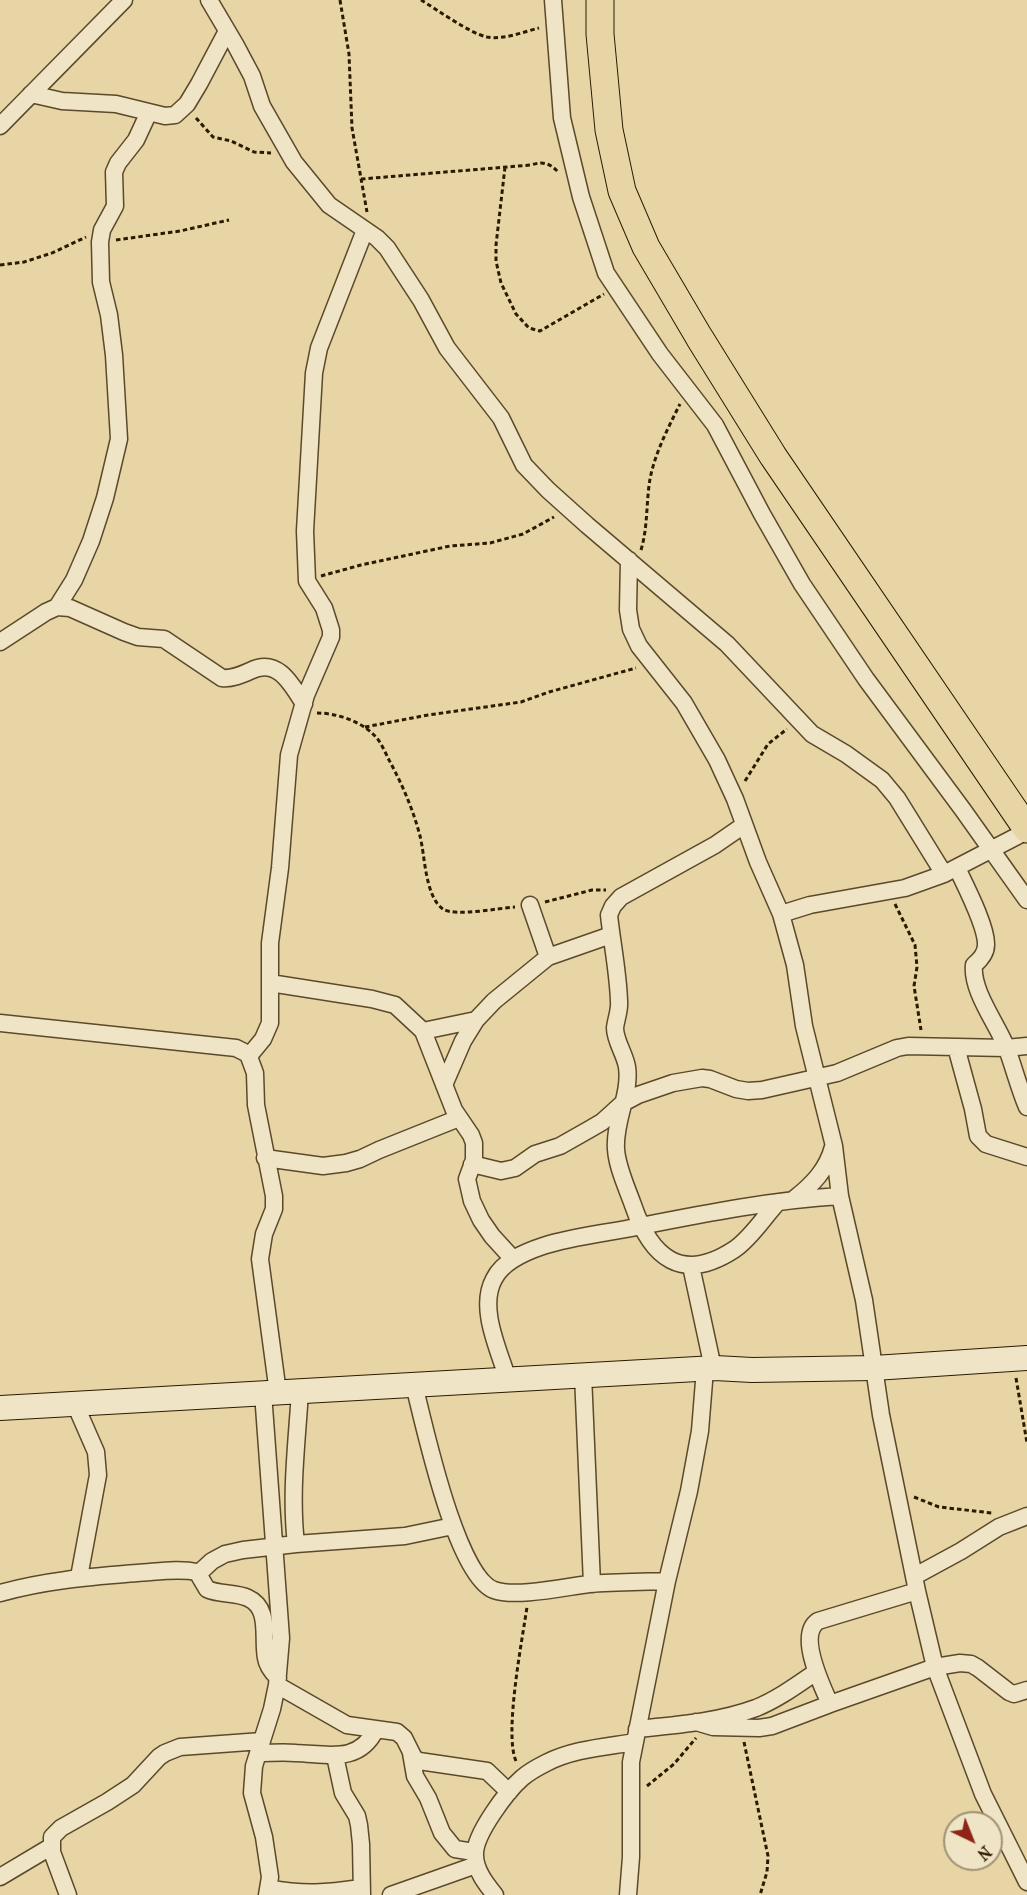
<!DOCTYPE html>
<style>
body{margin:0}
#map{position:relative;width:1027px;height:1895px;overflow:hidden;background:#e7d5a6;font-family:"IM FELL French Canon",serif}
canvas{display:block}
.north{position:absolute;left:943px;top:1811px;width:60px;height:60px;box-sizing:border-box;background:#efe4c5;border:2px solid #a19376;border-radius:50%;rotate:137deg;font-size:16px;font-weight:700;line-height:24px;text-align:center;color:#2c1a00}
.north::after{content:'';display:block;margin:auto;width:21px;height:27px;background:#8f2418;clip-path:polygon(50% 0,100% 100%,50% 72%,0 100%)}
</style>
<div id="map">
<canvas width="1027" height="1895"></canvas>
<div class="north">N</div>
</div>
<script>
const ctx = document.querySelector('canvas').getContext('2d');
ctx.lineJoin = 'round';
function strokePath(path, color, width, dash) {
  ctx.strokeStyle = color;
  ctx.lineWidth = width;
  ctx.lineCap = dash ? 'butt' : 'round';
  ctx.setLineDash(dash || []);
  ctx.stroke(path);
}
const street = new Path2D(`
 M209 0 235 44 252 76 262 106 294 162 329 205 377 238 387 248 421 300 447 348 501 418 524 465 548 490 587 525 727 644 812 734 846 754 882 780 897 798 944 874
 M553 0 562 118 581 197 606 273 660 354 715 425 762 514 802 584 866 679 963 810 1027 900
 M31 94 62 101 116 104 165 116 175 115 187 104 199 84 227 31
 M0 126 124 0
 M629 560 628 610 631 629 639 646 684 703 717 760 735 799 758 862 781 914 795 965 804 1026 834 1146 840 1196 864 1300 881 1415 917 1591 935 1667 983 1794 1027 1882
 M57 607 74 580 91 541 105 498 119 439 114 355 109 315 101 282 100 242 102 230 115 206 114 172 118 163 136 140 149 112
 M0 642 46 612 57 607 70 608 124 632 138 637 164 639 222 678C232 679 241 675 250 671 277 657 291 683 304 704
 M744 825 715 845 621 897 613 906 609 915C612 943 618 972 619 1001 620 1010 616 1019 615 1028 615 1041 625 1054 627 1067 631 1094 614 1121 616 1149 617 1167 627 1188 633 1205 651 1258 682 1284 735 1249 752 1237 764 1217 778 1202
 M957 868C965 885 987 927 986 945 986 954 980 960 974 965 971 991 998 1025 1007 1049 1014 1068 1019 1088 1027 1107
 M530 905 548 957
 M781 914 810 905 905 888 944 874 1027 831
 M270 983 372 999 395 1005 423 1031 454 1110 471 1135 474 1143V1160L467 1179 472 1201 481 1220 492 1236 513 1259
 M0 1023 236 1048 248 1054 255 1073 256 1105 274 1196V1209L264 1234 260 1259 278 1393
 M423 1031 476 1020
 M956 1047 973 1109 978 1136 986 1144 1027 1157
 M249 1056 263 1039 270 1023V943L280 868 289 755 306 695 331 637V630L324 608 307 581 305 531 314 373 319 348 365 230
 M444 1085 463 1041 476 1020 494 1001 548 957 611 935
 M265 1158 323 1166 346 1163 360 1159 379 1150 459 1118
 M472 1164 501 1171 515 1168 535 1154 560 1146 590 1129 602 1122 623 1103 638 1095 673 1083 702 1078 710 1079 736 1089 748 1091 762 1090 837 1073 897 1048 908 1046 1006 1048 1027 1046
 M794 1199C812 1185 827 1170 833 1147
 M691 1266 713 1368
 M583 1375 592 1584
 M508 1380C499 1350 478 1308 494 1279 503 1261 525 1252 543 1246 574 1236 609 1233 641 1226 707 1213 773 1200 840 1196
 M414 1385C424 1424 456 1576 494 1590 515 1598 565 1587 589 1584 615 1582 641 1582 667 1581
 M263 1393 281 1638 277 1685 272 1709 254 1766 252 1793 264 1837 270 1877 267 1895
 M75 1404 96 1452 98 1475 79 1577
 M296 1544C290 1493 297 1442 300 1391
 M199 1573 212 1561 225 1554 243 1550 296 1544 405 1536 453 1526
 M915 1576 961 1551 999 1527 1027 1516
 M0 1593C47 1580 89 1577 137 1573 156 1572 178 1568 197 1572L207 1589C220 1595 235 1592 248 1598 271 1608 262 1638 266 1658 267 1666 272 1672 278 1678
 M277 1685 347 1725 397 1732 404 1738 414 1758 419 1761 487 1771 509 1792
 M830 1704C822 1686 797 1635 818 1621L917 1591
 M696 1722 713 1727 759 1728 772 1726 830 1704 935 1667 960 1663 971 1664 978 1668 1009 1692 1014 1694 1027 1690
 M637 1729C677 1725 718 1722 756 1708 778 1699 797 1685 816 1672
 M258 1753C271 1753 284 1752 296 1753 328 1754 359 1764 376 1729
 M411 1753 415 1776 428 1798 442 1833 455 1849 474 1852
 M335 1756 343 1793 357 1816 359 1825 361 1844 362 1895
 M0 1877 52 1846
 M269 1888C303 1895 327 1893 361 1888
 M68 1895 52 1852V1837L61 1828 107 1802 133 1785 159 1757 165 1753 180 1747 262 1741
 M391 1895 476 1865
 M495 1895C486 1884 475 1870 475 1855 474 1835 507 1791 522 1778 529 1772 538 1767 546 1763 573 1749 605 1747 635 1742
 M628 1895 631 1857V1762L667 1581 689 1491 700 1431 705 1369`);
const secondary = new Path2D(`
 M0 1408 715 1368 752 1370 874 1368 1027 1358`);
const primary = new Path2D(`
 M600 0V34L609 130 622 191 646 247 699 337 773 456 1027 829`);
strokePath(street, '#5b492a', 19);
strokePath(secondary, '#2c1a00', 26);
strokePath(primary, '#2c1a00', 29);
strokePath(new Path2D(`
 M340 0 349 54 352 128 367 212
 M421 0C438 10 469 33 487 37 504 40 523 32 539 28
 M196 118 213 137 231 141 254 152 271 153
 M505 167 496 245V261L501 283 516 314 529 328 540 331 604 294
 M361 179 531 165C543 161 550 163 559 173
 M116 240 180 231 229 220
 M0 265 24 262 52 253 86 237
 M641 550C648 527 646 502 650 479 655 453 668 428 680 404
 M321 576 361 565 450 546 490 543 523 534 554 517
 M317 713C336 713 361 721 375 736 381 742 385 752 389 760 402 784 413 809 420 836 425 855 425 897 443 909 455 917 499 908 515 907
 M365 727 428 715 521 702 549 692 636 668
 M745 781 768 744 787 729
 M545 902 592 890H606
 M895 904 915 945 917 967 914 986 921 1030
 M1016 1378 1027 1443
 M914 1497 939 1507 992 1513
 M744 1742 768 1856 767 1872 760 1895
 M516 1761C504 1734 522 1641 527 1607
 M647 1786 674 1764 696 1738`), '#2c1a00', 3, [4.5, 3]);
strokePath(street, '#efe4c5', 16);
strokePath(secondary, '#efe4c5', 24);
strokePath(primary, '#e7d5a6', 27);
</script>
